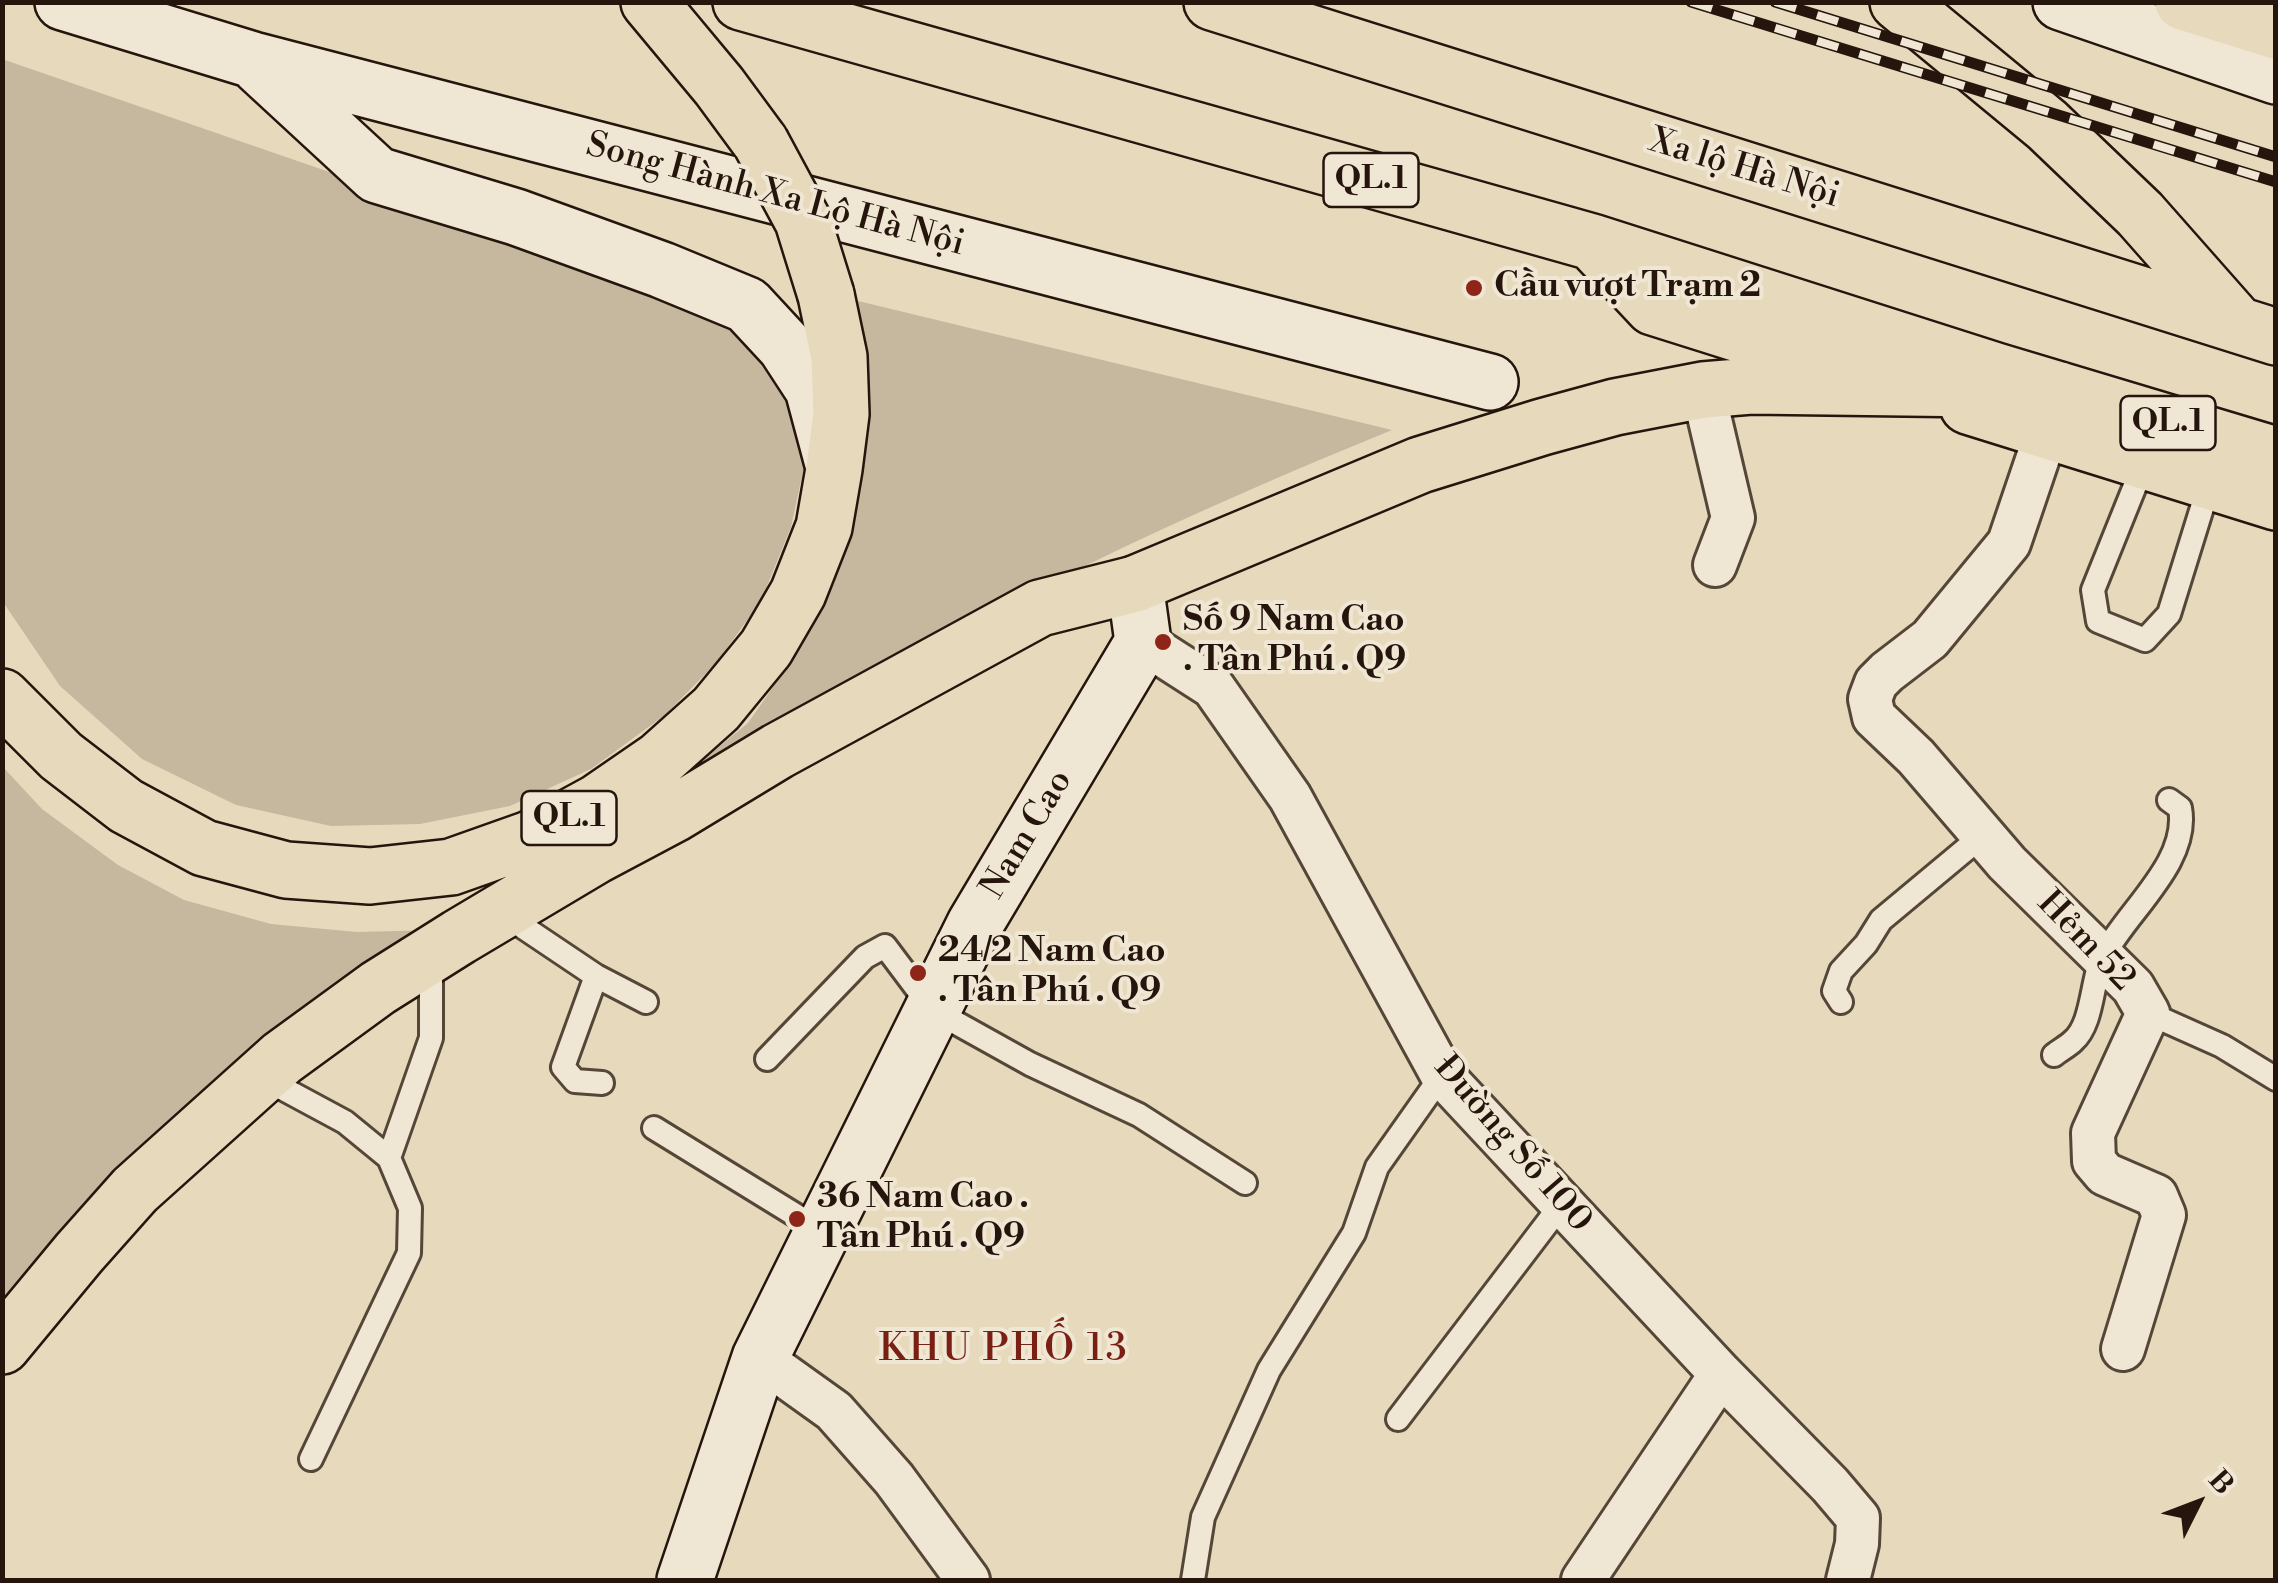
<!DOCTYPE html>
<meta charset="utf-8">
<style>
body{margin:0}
#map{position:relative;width:2278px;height:1583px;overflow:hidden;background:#e6d9bc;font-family:"Libre Bodoni",serif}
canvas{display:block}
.frame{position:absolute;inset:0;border:5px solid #25150c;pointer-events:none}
.north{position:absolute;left:2148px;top:1453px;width:100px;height:100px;-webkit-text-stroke:8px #efe6d3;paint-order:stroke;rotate:48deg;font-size:28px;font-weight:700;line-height:40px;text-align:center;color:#25150c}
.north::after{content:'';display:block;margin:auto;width:35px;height:45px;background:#25150c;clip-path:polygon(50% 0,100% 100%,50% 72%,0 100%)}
</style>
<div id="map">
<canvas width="2278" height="1583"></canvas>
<div class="frame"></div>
<div class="north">B</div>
</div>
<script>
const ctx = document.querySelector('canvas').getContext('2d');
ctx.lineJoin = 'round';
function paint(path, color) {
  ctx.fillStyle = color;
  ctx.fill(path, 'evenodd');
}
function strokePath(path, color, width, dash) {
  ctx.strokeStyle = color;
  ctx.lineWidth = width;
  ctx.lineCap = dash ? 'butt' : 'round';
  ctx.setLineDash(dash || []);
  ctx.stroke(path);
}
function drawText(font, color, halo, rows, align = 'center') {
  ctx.font = font + ' "Libre Bodoni",serif';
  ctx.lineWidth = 8;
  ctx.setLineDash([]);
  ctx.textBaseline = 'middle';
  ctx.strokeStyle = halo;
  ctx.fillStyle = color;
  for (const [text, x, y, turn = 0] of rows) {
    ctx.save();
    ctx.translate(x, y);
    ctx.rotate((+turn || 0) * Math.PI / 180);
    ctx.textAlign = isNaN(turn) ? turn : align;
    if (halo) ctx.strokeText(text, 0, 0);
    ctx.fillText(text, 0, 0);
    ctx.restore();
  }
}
paint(new Path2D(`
 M2 59 755 319 792 389 807 453 791 527 761 601 717 662 665 715 591 769 510 806 420 824 331 826 236 805 142 759 60 686 3 602Z
 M854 300 1392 430C1289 472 1185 517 1085 566 953 632 826 707 697 779L692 769 748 723 789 664 820 604Z
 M3 767 42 809 118 865 184 900 271 924 357 932 438 930 3 1323Z`), '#c5b89e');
const lane = new Path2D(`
 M2145 461 2093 590 2098 621 2145 640 2169 614 2210 482
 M523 927 596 976 646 1002
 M596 976 563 1067 575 1081 602 1083
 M1841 1002 1834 991 1841 971 1866 944 1881 920 1983 835
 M2148 1013 2222 1046 2276 1079
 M2054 1055C2060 1050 2068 1046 2073 1041 2094 1023 2091 978 2104 955 2127 911 2190 862 2180 808L2169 800
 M767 1059 865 957 885 946 933 1010 1030 1064 1139 1115 1245 1183
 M280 1087 345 1122 389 1158 410 1208 409 1253 311 1459
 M654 1128 823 1232
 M389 1158 431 1038V979
 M1398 1419 1561 1205
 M1193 1580 1203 1517 1269 1370 1354 1233 1377 1167 1442 1075`);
const street = new Path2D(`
 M1703 390 1733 518 1715 565
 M2047 431 2009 543 1930 639 1887 672 1876 683 1870 699 1874 717 1916 757 2007 863 2133 987 2148 1013 2093 1133 2094 1161 2105 1174 2156 1196 2164 1215 2123 1349
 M1143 642 1213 687 1290 797 1442 1075 1721 1374 1830 1485 1858 1518 1857 1544 1848 1580
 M760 1358 834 1411 894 1479 968 1580
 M1583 1580 1721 1374`);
const secondary = new Path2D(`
 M63 2 253 60 1490 382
 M2061 2 2276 76
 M259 66 377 175 516 217 662 270 747 305 785 346 813 389 832 460
 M685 1580 760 1358 975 924 1143 642 1135 584`);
const highway = new Path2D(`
 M649 2 719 86 761 143
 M741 2 1592 242 1996 371 2276 455
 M1212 2 2276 337
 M1898 2 2047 125 2140 214 2238 325
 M2183 2 2276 31
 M1595 245 1653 307 1853 370
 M1968 406 2276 502
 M2 697 61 756 126 806 204 848 286 870 370 876 451 867 530 839 598 802 659 760 716 709 766 648 798 593 824 527 834 469 841 414 839 357 826 295
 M2 1346 79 1253 135 1190 282 1058 378 988 459 937 595 856 674 814 778 751 1040 608 1135 584 1420 465 1542 427 1615 407 1703 390 1751 386 2060 390`);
strokePath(lane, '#554638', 28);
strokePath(street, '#554638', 48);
strokePath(secondary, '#25150c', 60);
strokePath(highway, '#25150c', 60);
strokePath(lane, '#efe6d3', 22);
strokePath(street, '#efe6d3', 42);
strokePath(secondary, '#efe6d3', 55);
strokePath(highway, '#e6d9bc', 55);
const rail = new Path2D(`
 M1691 2 2276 182
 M1775 2 2276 157`);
strokePath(rail, '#25150c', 11);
strokePath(rail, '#efe6d3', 8, [22]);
const highwayBridge = new Path2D(`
 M761 143 803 221 826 295`);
strokePath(highwayBridge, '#25150c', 60, []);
strokePath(highwayBridge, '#e6d9bc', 55);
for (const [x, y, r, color] of [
 [1474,288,10,"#8f2418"],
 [1163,642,10,"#8f2418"],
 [918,973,10,"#8f2418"],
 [797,1219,10,"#8f2418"]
]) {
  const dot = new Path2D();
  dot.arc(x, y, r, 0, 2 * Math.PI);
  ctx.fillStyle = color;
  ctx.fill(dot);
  strokePath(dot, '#efe6d3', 4);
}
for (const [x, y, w] of [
 [1371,180,95],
 [2168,423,95],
 [569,818,95]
]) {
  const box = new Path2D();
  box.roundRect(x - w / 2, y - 27, w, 54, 8);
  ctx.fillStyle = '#efe6d3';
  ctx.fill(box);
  strokePath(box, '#25150c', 2.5);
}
drawText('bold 32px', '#25150c', null, [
 ["QL.1",1371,180],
 ["QL.1",2168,423],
 ["QL.1",569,818]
]);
drawText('35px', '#25150c', '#efe6d3', [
 ["Xa lộ Hà Nội",1744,170,17],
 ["Song Hành Xa Lộ Hà Nội",775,196,15],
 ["Nam Cao",1028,835,-59],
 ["Hẻm 52",2085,942,46],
 ["Đường Số 100",1512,1145,49]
]);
drawText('bold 35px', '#25150c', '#efe6d3', [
 ["Cầu vượt Trạm 2",1494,288],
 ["Số 9 Nam Cao",1183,622],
 [". Tân Phú . Q9",1183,662],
 ["24/2 Nam Cao",938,953],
 [". Tân Phú . Q9",938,993],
 ["36 Nam Cao .",817,1199],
 ["Tân Phú . Q9",817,1239]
], 'left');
ctx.letterSpacing = '2.5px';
drawText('38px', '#7a1f14', '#efe6d3', [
 ["KHU PHỐ 13",1004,1351]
]);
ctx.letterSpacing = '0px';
</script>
